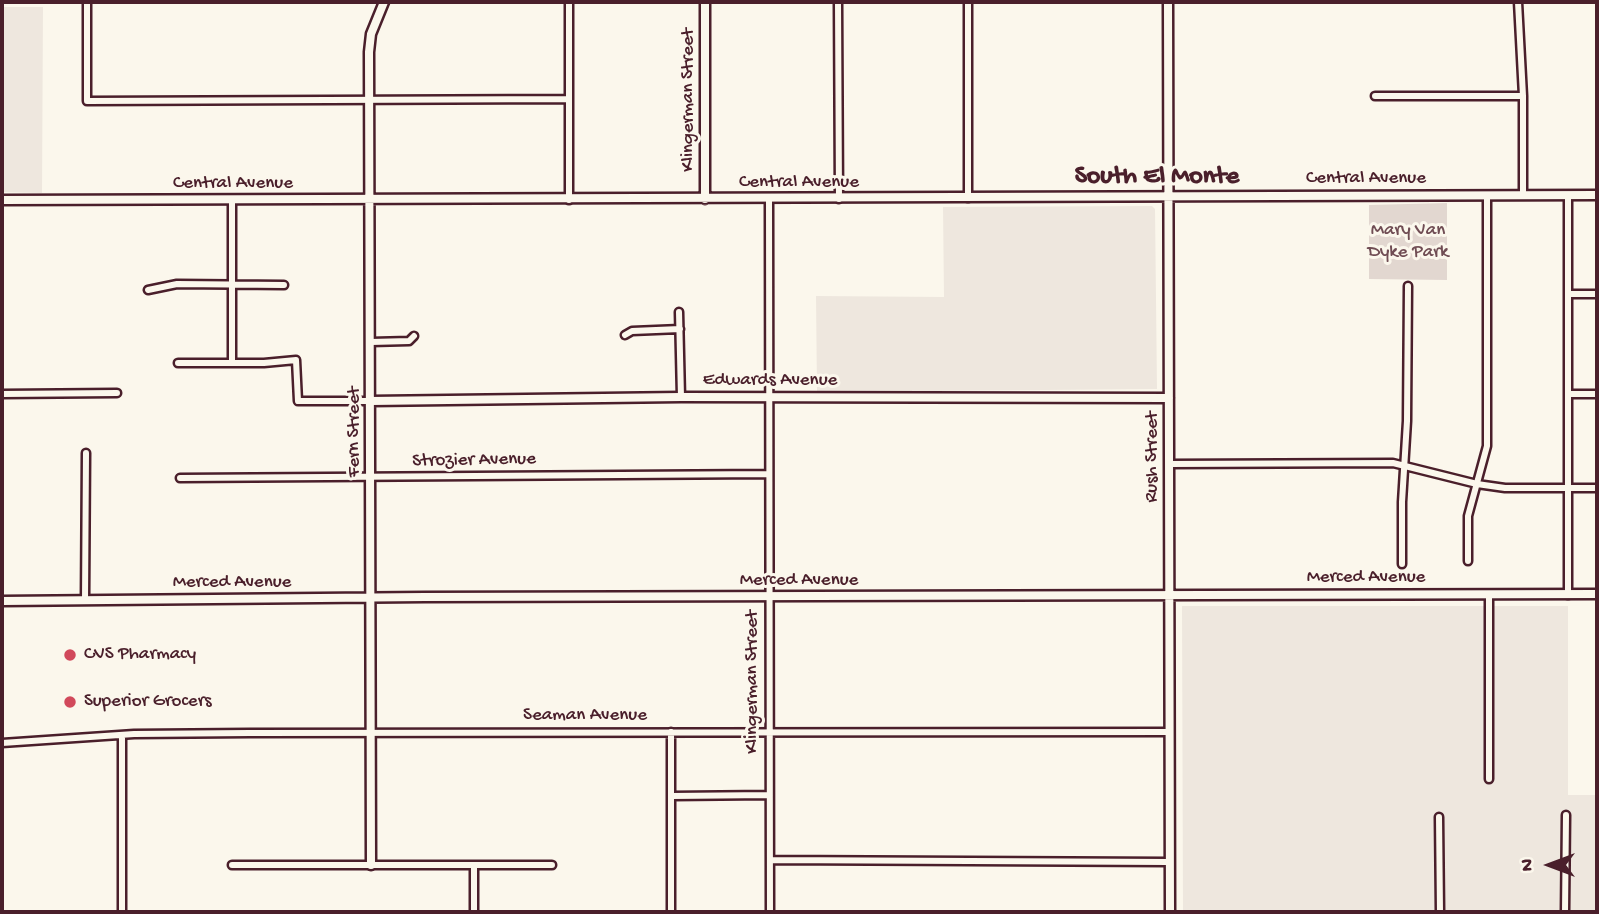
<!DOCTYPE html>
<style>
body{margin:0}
#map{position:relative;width:1599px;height:914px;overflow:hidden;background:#fbf7ec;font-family:"Gochi Hand",sans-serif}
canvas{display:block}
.frame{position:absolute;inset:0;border:4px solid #4a1f2b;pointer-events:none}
.north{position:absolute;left:1515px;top:830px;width:70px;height:70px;-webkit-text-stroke:5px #fbf7ec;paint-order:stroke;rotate:270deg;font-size:19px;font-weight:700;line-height:28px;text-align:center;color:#4a1f2b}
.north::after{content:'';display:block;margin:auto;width:24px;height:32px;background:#4a1f2b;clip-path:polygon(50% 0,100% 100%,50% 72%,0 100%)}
</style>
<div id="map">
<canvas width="1599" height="914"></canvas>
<div class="frame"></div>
<div class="north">N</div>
</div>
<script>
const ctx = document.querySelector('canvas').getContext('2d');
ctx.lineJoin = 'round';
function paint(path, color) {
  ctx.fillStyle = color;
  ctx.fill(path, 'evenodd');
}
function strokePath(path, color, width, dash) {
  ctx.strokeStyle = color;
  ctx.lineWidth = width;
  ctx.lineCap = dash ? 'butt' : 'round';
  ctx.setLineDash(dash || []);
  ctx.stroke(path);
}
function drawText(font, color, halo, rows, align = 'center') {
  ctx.font = font + ' "Gochi Hand",sans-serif';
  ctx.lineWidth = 6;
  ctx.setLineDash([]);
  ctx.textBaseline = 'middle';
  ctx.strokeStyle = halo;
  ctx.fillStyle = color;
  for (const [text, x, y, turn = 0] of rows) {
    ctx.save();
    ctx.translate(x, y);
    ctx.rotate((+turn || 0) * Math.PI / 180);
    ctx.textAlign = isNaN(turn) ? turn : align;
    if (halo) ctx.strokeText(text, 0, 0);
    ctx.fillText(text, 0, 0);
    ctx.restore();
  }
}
paint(new Path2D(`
 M2 7H43L42 193 2 192Z
 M1152 206 1155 209 1157 389 817 392 816 296 944 297 943 207Z
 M1182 606H1568V795H1597V912H1183Z`), '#eee7de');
paint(new Path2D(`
 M1447 203V280L1369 279V205Z`), '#e2d7d0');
const minor = new Path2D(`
 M87 2V101L569 99
 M838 2 839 199
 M1518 2 1523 96V195
 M1375 96H1523
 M1568 195V595
 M968 198V2
 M769 199 770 912
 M232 200V363
 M569 200V2
 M148 290 177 284 284 285
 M1568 294H1597
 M679 312 681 397
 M625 335 632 331 680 329
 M371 342 409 341 414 336
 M178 363H264L296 360 298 401H371
 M2 394 117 393
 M1568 394H1597
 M1169 464 1393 463 1477 484 1505 488H1597
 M180 478 769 474
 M1468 561V516L1487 446V195
 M1402 564V502L1407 421 1408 286
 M1489 594V779
 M85 600 86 453
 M122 735V912
 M2 743 134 734 250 733 1169 732
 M672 796 769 795
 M1439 817 1440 912
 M770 860 1169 862
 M232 865H552
 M474 912V865
 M671 912V732
 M1565 912 1566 815`);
const tertiary = new Path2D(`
 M705 2V199
 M1168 2 1170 912
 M2 200 1597 195
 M371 401 681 397 1169 398
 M2 601 425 597 1597 594
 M371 865 369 52 371 34 384 2`);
strokePath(minor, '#4a1f2b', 11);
strokePath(tertiary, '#4a1f2b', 13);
strokePath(minor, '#fbf7ec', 6);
strokePath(tertiary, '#fbf7ec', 8);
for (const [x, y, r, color] of [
 [70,655,7,"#d1495b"],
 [70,702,7,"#d1495b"]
]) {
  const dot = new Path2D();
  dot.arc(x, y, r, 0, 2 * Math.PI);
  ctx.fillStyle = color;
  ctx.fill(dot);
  strokePath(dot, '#fbf7ec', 2.5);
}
drawText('19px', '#4a1f2b', '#fbf7ec', [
 ["Klingerman Street",689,100,-90],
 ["Central Avenue",1366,179],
 ["Central Avenue",799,183],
 ["Central Avenue",233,184],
 ["Edwards Avenue",770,381],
 ["Fern Street",355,432,-90],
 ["Rush Street",1153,457,-90],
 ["Strozier Avenue",474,461,-1],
 ["Merced Avenue",1366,578],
 ["Merced Avenue",799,581],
 ["Merced Avenue",232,583],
 ["Klingerman Street",753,682,-90],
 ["Seaman Avenue",585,716]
]);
drawText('19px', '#704d54', '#fbf7ec', [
 ["Mary Van",1408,231],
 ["Dyke Park",1408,253]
]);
drawText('19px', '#4a1f2b', '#fbf7ec', [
 ["CVS Pharmacy",84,655],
 ["Superior Grocers",84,702]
], 'left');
drawText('bold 26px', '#4a1f2b', '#fbf7ec', [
 ["South El Monte",1157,178]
]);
</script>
